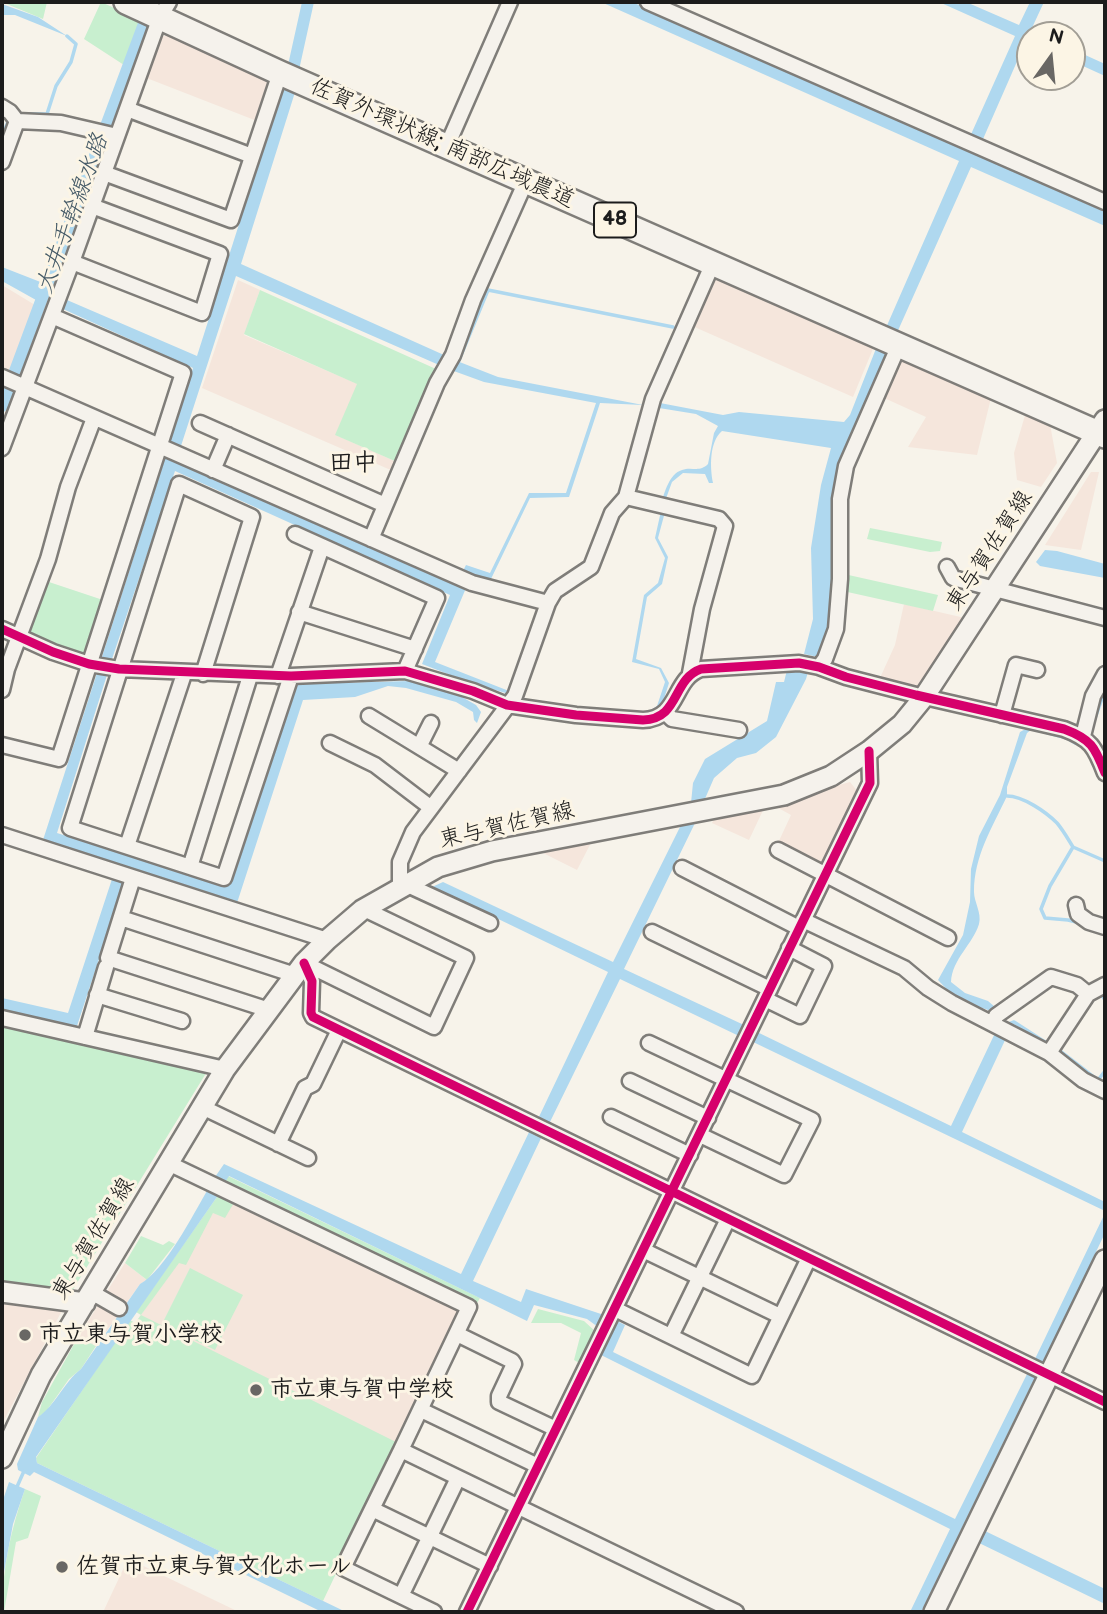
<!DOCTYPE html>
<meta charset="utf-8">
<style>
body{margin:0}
#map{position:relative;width:1107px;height:1614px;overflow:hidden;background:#f7f3ea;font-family:"Balsamiq Sans",sans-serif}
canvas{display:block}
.frame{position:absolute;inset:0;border:4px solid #1c1c1c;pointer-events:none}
.north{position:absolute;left:1016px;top:21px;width:70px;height:70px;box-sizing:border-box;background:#fcf5e5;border:2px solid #a29e95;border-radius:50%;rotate:15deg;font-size:19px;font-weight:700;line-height:28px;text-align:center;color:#1c1c1c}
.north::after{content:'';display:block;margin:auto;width:24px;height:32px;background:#696764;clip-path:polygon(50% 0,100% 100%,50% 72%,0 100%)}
</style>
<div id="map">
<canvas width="1107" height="1614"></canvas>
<div class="frame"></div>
<div class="north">N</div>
</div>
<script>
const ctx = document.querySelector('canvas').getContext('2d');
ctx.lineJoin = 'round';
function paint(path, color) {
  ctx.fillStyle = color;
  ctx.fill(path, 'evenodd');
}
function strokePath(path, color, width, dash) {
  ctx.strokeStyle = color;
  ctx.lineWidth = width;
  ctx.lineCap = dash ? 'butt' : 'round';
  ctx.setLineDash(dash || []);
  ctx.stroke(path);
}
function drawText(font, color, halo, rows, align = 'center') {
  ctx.font = font + ' "Balsamiq Sans","Klee One",sans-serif';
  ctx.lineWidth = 6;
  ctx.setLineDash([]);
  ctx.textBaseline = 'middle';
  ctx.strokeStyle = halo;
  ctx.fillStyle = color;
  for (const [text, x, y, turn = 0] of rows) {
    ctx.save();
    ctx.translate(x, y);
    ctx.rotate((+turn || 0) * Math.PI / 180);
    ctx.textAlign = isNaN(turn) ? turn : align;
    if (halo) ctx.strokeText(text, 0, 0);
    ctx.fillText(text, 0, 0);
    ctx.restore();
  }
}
paint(new Path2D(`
 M172 34 270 79 257 121 144 77 160 37Z
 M714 273 875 344 853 397 690 325Z
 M238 280 260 290 244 335 358 384 336 435 397 462 393 471 202 388Z
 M2 285 35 305 9 373 2 369Z
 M900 356 991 398 977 455 908 447 926 417 882 397Z
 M1026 412 1050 424 1057 463 1041 487 1017 480 1014 453Z
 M1091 472H1099L1081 550 1045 545Z
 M904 604 965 618 916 690 879 680 895 645Z
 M850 782 858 792 822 864 778 843 791 815 771 804Z
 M765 806 749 840 712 823 716 815Z
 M594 837 577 870 533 848Z
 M225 1196 462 1309 325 1596 135 1323Z
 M125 1263 147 1280 140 1284 96 1346 78 1337Z
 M2 1297 65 1305 2 1424Z
 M131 1560 239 1612H105L104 1610 127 1561Z`), '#f5e6dc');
paint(new Path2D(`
 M2 2H47L43 19Z
 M101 2 141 20 124 65 84 39Z
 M260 290 436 369 397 462 335 435 357 384 244 334Z
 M870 528 942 542 940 551 930 552 867 539Z
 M844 574 938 595 933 611 843 591Z
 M46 581 106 601 88 657 61 649 28 633Z
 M2 1023 208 1070 69 1296 2 1287Z
 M228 1176 480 1298 476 1305 225 1182Z
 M219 1194 235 1201 225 1218 213 1213 186 1265 179 1263 141 1315 398 1443 323 1601 37 1463 36 1458 130 1320 135 1323 141 1315 136 1312Z
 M141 1236 163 1245 169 1241 175 1244 147 1280 125 1263Z
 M190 1268 243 1295 215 1350 162 1324Z
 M538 1309 584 1321 596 1332 581 1364 574 1360 581 1333 561 1323H531Z
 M78 1337 96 1346 81 1369 69 1379 45 1413 38 1417 42 1402Z
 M25 1489 41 1496 28 1538 16 1542 4 1612H2C2 1569 11 1529 25 1489Z`), '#c8efcf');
paint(new Path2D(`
 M302 2H314L299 70 288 65Z
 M601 2H632L964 150 1015 36 939 2H966L1019 25 1030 2H1044L1031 30 1042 35H1030V42L1026 41 976 155 1105 212V226L971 167 896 335 885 330 959 161Z
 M2 4 38 17 67 36 15 15H2Z
 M1072 49 1105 64V76L1072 61Z
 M284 83 296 89 241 264 444 355 439 365 236 276 180 449 169 444 193 368 63 309 67 300 197 356Z
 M2 267 43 283 36 300 2 281Z
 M877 346 888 350 842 462 831 590V629L818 657 804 654 813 619 811 548 821 485 831 448 722 431C709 442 710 468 713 483H709L705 474 683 473 672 482 664 504 661 503C665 492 669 474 682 470 692 466 699 473 708 464L714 433 718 426 696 414 659 408 660 403 723 415 739 412 844 422 850 415Z
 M457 361 498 377 643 405 600 403 569 497 530 498 490 581 462 573 466 565 490 573 529 493H566L596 403 484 382 451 370Z
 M166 455 466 588 435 662 509 691V694L461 680 460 682 453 680V676L422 664 450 595 175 471 111 662 101 660Z
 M661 511 665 512 658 538 668 557 662 584 647 597 636 659 661 668 669 683 661 708 648 715 630 714 629 711 648 712 657 706 665 682 659 669 632 662 644 595 658 583 665 558 655 538Z
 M1045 550 1057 551 1105 564V578L1040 566 1036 562Z
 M800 667 808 672 806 679 776 737 756 753 737 758 714 778 704 801 691 803 693 783 705 759 767 721 776 682H784L787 670 799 671Z
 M97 673 107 675 57 833 227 887 296 684 409 681 455 693 476 705 481 712 477 723 474 720 473 712 456 702 406 688 388 686 355 697 303 700 237 903 43 840Z
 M1031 726 1078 742 1075 745 1067 740 1031 730 1027 733 1007 787V796C992 828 974 856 974 892 974 902 982 913 979 924 973 944 952 959 951 982L965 993 988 1001 995 1007 994 1012 956 999 938 980 963 935 970 902 971 869 979 836 1000 795 1020 732Z
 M695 823 624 969 744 1025 739 1036 620 979 548 1126 537 1121 608 972 432 887 443 882 613 962 681 825Z
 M113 876 125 880 76 1029 2 1011V998L68 1013Z
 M755 1031 951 1126 996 1031 1007 1036 962 1132 1105 1202V1211L751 1041Z
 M531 1128 543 1134 473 1281 521 1302 526 1289 604 1315 598 1327 587 1319 534 1305 527 1321 229 1176 225 1182 215 1177 224 1164 461 1274Z
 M208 1189 219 1194 36 1457 37 1463 346 1612H322L34 1472 30 1476 18 1470 17 1464 38 1417C56 1405 63 1383 81 1369L140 1284C165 1270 193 1215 208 1189Z
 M1105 1213V1233L1042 1365 1034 1361Z
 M615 1320 625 1325 613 1352 955 1519 1029 1370 1037 1373 921 1612H910L950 1529 599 1354Z
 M9 1482 25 1489 13 1524 2 1583V1503Z
 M983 1530 1105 1589V1604L977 1542Z`), '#afd8ef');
strokePath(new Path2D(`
 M22 114H47L56 86 71 62 76 44 67 36
 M2 137 9 119
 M457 365 488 290 673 327
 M1092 727 1105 690
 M1007 796C1023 796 1046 812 1057 823 1063 830 1068 839 1073 847L1050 886 1041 909 1045 918 1068 920 1080 923
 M1073 847 1105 861
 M1102 995 1105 1000
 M1006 1025 1014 1022 1048 1044
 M1060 1051 1095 1078 1098 1080 1105 1071
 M16 1489 24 1471`), '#afd8ef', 3.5);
strokePath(new Path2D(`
 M2 406 145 21`), '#afd8ef', 12);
const street = new Path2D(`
 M648 2 1105 202
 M2 107 10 112 17 121 61 123 117 136
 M127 109 252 156
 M447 146 510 2
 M2 162 17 121
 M104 173 231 220 280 73
 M72 262 202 313 220 254 92 206
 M2 377 472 583 548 603
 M200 423 385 505
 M2 448 72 262 160 17 169 2
 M213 470 228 435
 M626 497 719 519 725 526 702 609 690 673
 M295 534 437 598 405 671
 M371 539 437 383 453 355 473 300 526 181
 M947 567 953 578 1105 618
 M299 612 415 649
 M2 629 53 652 89 664 119 669 291 676 405 671 473 691 507 705 576 715 643 720C680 719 672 679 701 669L799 663 819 667 846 677 916 695 1064 729C1091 739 1095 747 1105 773
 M819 667 825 659 836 629 840 579V499L846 466 899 345
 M203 674 252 517 179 484 70 828 224 878 291 676
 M278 676 322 547
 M2 690 7 669 48 559 68 487 94 418
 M666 713 672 719 739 730
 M1002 715 1016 665 1037 670
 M369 716 459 771
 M1083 736 1093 696 1105 674
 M330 743 375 765 430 807
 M2 745 59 759 183 373 52 316
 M420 745 431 723
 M2 835 327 940
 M127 846 184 674
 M778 850 948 938
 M190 867 250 676
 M682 868 799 928
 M133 878 108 958 269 1010
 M409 882 414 888 490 923
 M400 887V862L413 832 515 696 548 603 555 591 591 567 612 513 626 497 653 399 713 263
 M1076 905 1078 914 1089 922 1105 927
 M121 918 295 975
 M803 920 904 968 928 988 952 1003 1049 1053 1083 1080 1105 1091
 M652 932 770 989
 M304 963 312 981 311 1013 313 1017 1105 1402
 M304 963 434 1027 466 958 364 909
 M97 995 182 1021
 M765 999 800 1016 824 966 789 948
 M2 1018 225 1069
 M994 1024 996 1016 1003 1011 1051 977 1077 985 1088 994
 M85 1037 106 967
 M649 1043 812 1120 784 1175 700 1135
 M1049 1053 1088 994 1105 985
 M630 1081 708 1118
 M202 1107 308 1158
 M611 1117 690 1155
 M278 1144 305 1088 313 1084 339 1030
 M168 1163 469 1307 401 1450 736 1612
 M643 1250 780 1316
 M91 1292 119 1308
 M615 1309 752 1376 809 1258
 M457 1334 512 1361 514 1364 499 1396V1402L556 1429
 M671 1336 728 1219
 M421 1410 538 1466
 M401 1450 343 1568 434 1612
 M372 1509 490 1566
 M401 1596 458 1478
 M467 1612 870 783 869 751`);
const secondary = new Path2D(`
 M2 1292 85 1303
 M2 1458 41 1375 225 1069 304 963 327 940 362 910 438 867 492 851 784 795 831 776 869 751 902 724 924 697 1105 420
 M934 1612 1105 1260`);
const primary = new Path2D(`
 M126 2 280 73 1105 436`);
strokePath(street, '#7f7d79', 19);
strokePath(secondary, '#7f7d79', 24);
strokePath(primary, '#7f7d79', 28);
strokePath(street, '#f5f2ec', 14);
strokePath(secondary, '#f5f2ec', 19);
strokePath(primary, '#f5f2ec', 23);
strokePath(new Path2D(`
 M2 629 53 652 89 664 119 669 291 676 405 671 473 691 507 705 576 715 643 720C680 719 672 679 701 669L799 663 819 667 846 677 916 695 1064 729C1091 739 1095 747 1105 773
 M304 963 312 981 311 1013 313 1017 1105 1402
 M467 1612 870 783 869 751`), '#d6006c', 9);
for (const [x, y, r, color] of [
 [25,1335,7,"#696764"],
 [256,1390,7,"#696764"],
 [62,1567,7,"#696764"]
]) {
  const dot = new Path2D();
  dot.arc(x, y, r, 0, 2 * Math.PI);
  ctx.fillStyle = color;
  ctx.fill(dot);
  strokePath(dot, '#fcf5e5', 2.5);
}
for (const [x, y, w] of [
 [615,220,42]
]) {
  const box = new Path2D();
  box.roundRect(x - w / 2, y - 17.5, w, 35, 5);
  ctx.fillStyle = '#fcf5e5';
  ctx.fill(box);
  strokePath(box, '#1c1c1c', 2);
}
drawText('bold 21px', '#1c1c1c', null, [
 ["48",615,220]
]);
drawText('23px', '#1c1c1c', '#fcf5e5', [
 ["佐賀外環状線; 南部広域農道",442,144,24],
 ["東与賀佐賀線",990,551,-57],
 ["東与賀佐賀線",507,826,-13],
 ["東与賀佐賀線",94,1239,-59]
]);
drawText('bold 23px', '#1c1c1c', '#fcf5e5', [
 ["市立東与賀小学校",39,1335],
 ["市立東与賀中学校",270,1390],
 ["佐賀市立東与賀文化ホール",76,1567]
], 'left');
drawText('italic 24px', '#455a67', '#fcf5e5', [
 ["大井手幹線水路",73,214,-70]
]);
drawText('bold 24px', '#1c1c1c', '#fcf5e5', [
 ["田中",353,464]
]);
</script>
